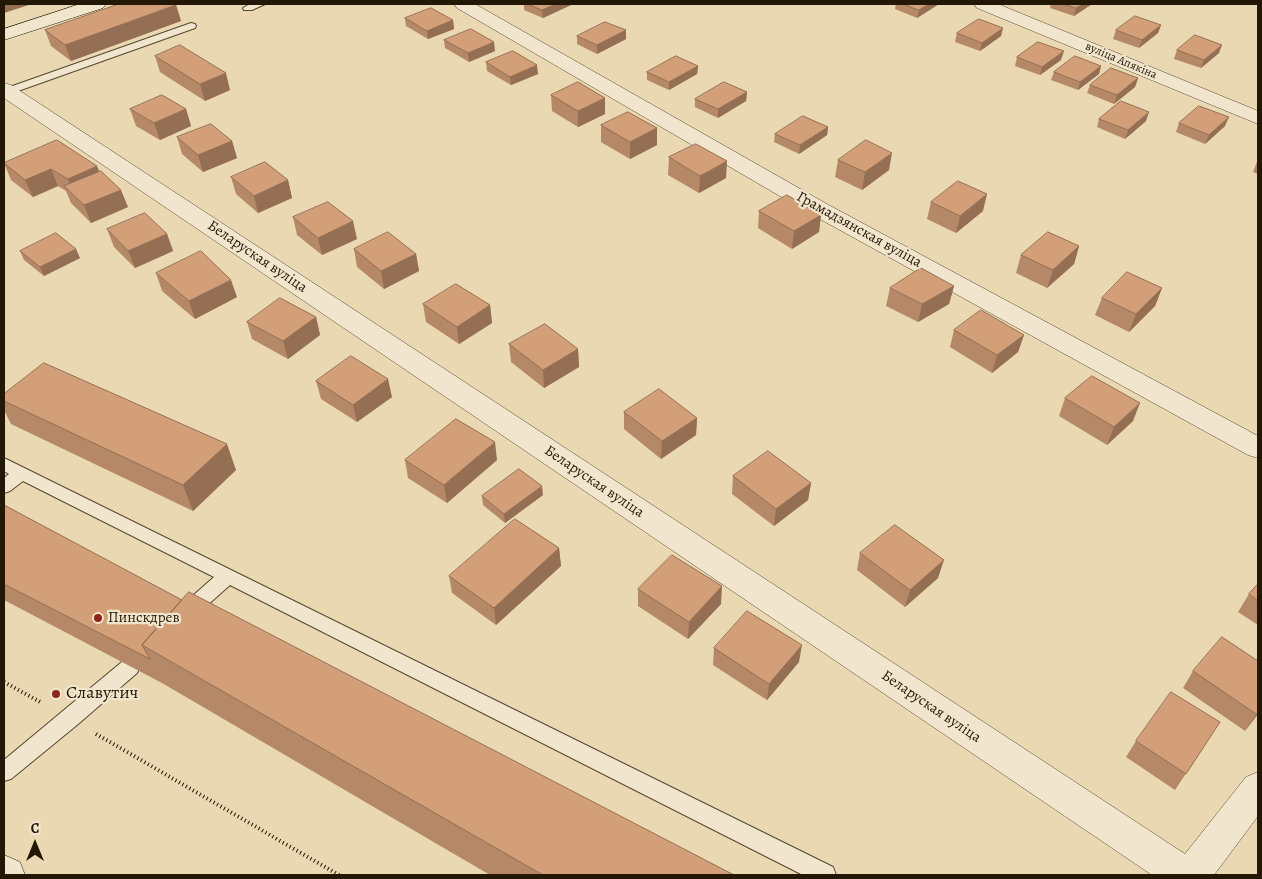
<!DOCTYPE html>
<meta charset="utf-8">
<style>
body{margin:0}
#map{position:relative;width:1262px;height:879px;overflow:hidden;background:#e9d8b2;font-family:Alegreya,serif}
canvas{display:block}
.frame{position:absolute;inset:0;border:5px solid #231706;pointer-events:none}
.north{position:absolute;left:10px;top:819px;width:50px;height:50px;-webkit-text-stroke:4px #f1e6cd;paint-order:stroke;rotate:0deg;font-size:14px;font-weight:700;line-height:20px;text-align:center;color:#231706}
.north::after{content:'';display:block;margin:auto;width:18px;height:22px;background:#231706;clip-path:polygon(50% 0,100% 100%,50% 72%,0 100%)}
</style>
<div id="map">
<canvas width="1262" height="879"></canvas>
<div class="frame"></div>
<div class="north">С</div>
</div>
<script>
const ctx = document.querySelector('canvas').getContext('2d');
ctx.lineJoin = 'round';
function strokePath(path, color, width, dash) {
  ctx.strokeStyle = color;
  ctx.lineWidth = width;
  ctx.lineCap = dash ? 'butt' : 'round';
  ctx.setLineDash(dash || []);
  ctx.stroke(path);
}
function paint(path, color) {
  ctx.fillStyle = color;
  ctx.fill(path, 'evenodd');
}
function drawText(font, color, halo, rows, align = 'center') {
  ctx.font = font + ' Alegreya,serif';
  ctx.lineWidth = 4.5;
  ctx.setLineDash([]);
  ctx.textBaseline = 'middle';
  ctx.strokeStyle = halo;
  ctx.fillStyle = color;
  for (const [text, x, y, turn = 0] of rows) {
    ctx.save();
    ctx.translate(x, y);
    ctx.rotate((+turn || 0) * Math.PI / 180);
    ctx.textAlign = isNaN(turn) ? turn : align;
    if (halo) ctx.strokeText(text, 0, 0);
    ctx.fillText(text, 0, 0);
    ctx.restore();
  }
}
const lane = new Path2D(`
 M250 4H265L252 10H244L243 8Z
 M191 23 195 24 196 26 195 28 4 96V89Z
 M4 458 833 867 836 875H803L230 585 193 618 186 621 179 618 177 613 179 608 214 577 23 481 10 491 4 493V478L9 474 4 471Z
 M130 659 137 661 140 667 137 673 77 725 11 779 4 781V760L123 661Z`);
const street = new Path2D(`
 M454 4H475L825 203 1258 436V458L1248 455 809 213 457 8Z
 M974 4H998L1258 111V124L977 8Z
 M4 83 11 85 1185 854 1246 777 1258 772V816L1214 875H1152L4 98Z`);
const secondary = new Path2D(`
 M80 4H106L103 8 4 40V29Z
 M4 855 20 862 25 875H4Z`);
strokePath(lane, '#544731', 2);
strokePath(street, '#544731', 1);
strokePath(secondary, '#231706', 1);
strokePath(new Path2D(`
 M4 682 42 703
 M96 734 339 875`), '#231706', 4, [1, 3]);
paint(lane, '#f1e6cd');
paint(street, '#f1e6cd');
paint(secondary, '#f1e6cd');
paint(new Path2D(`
 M524 4H571V5L543 18 524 10Z
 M896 4H939L917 18 895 9Z
 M1051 4H1092L1074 16 1050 8Z
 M176 5 181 21 71 61 51 46 45 30Z
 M405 18 453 20 454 29 428 39 406 26Z
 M1161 25 1158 33 1139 48 1113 39 1116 30Z
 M957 33 1001 36 980 51 955 42Z
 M577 36 626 39 597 54 577 44Z
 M444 40 495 51 469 62 445 48Z
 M1177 50 1219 53 1201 68 1174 59Z
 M155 56 230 90 205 101 160 72Z
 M1017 57 1061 60 1040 75 1015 66Z
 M486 62 538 74 511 85 487 71Z
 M698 66 697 74 669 90 647 80V72Z
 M1101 66 1099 74 1078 90 1051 80 1054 72Z
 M1138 78 1135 87 1114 104 1087 93 1090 85Z
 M747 92 746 101 718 118 695 107V99Z
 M551 95 605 114 578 127 552 111Z
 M130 109H186L191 126 160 140 136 126Z
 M1099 119 1146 121 1125 139 1097 127Z
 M1179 123 1225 126 1205 144 1176 132Z
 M601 125 657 128V145L630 159 601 142Z
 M828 127 827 135 799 154 774 142 775 134Z
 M177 137 232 141 237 158 203 172 182 154Z
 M669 157 726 178 699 193 668 175Z
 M1258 159V174L1253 172Z
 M838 160 889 170 862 190 835 177Z
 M4 163 99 172 128 207 91 223 71 203 66 191 58 186 33 197 11 180Z
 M231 177 288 180 292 198 258 213 236 194Z
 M931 202 983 211 956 233 927 219Z
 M759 211 821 215 819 232 792 249 758 228Z
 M293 217 357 239 322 255 297 235Z
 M107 229 167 234 173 251 135 268 114 247Z
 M1079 246 1074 264 1047 288 1016 273 1021 255Z
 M354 249 416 254 419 271 384 289 357 267Z
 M20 251 80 258 44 276 24 260Z
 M156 273 237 297 195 319 162 291Z
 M954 286 949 304 918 322 886 306 890 288Z
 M1162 288 1155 306 1129 332 1095 315 1102 298Z
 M423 304 490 305 492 323 459 344 426 322Z
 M316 317 320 335 288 359 252 339 247 322Z
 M954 330 1024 335 1018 352 992 373 950 347Z
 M509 344 578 349 579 367 544 388 511 362Z
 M316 381 392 397 357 422 321 399Z
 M4 394 236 470 193 511 11 424 4 410Z
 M1065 398 1133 421 1107 445 1059 416Z
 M624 412 697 418 696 435 661 459 624 429Z
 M405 460H497L447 503 408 478Z
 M733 476 811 483 808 500 774 526 732 494Z
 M543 495 505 523 483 505 482 496Z
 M4 505 182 600 734 875H490L162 683 4 600Z
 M559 548 561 566 496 625 452 593 449 576Z
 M860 553 938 578 905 607 857 570Z
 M1258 584V625L1238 612 1249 594Z
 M638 589 721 604 688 639 638 606Z
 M714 648 799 662 767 700 713 665Z
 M1258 661V714L1245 731 1183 688 1193 671Z
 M1220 722 1175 790 1126 757 1136 741Z`), '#b58967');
paint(new Path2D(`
 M4 4H32L4 13Z
 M556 4H571V5L543 18 542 10Z
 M929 4H939L917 18 919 10Z
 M1083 4H1092L1074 16 1076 8Z
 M176 5 181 21 71 61 65 45Z
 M453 20 454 29 428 39 427 31Z
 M1161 25 1158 33 1139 48 1142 40Z
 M1003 28 1001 36 980 51 982 43Z
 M626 30V39L597 54V45Z
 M494 42 495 51 469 62 468 53Z
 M1222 45 1219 53 1201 68 1204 60Z
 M1064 51 1061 60 1040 75 1042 67Z
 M537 65 538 74 511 85 510 77Z
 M698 66 697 74 669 90V82Z
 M1101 66 1099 74 1078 90 1080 82Z
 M226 73 230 90 205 101 200 84Z
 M1138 78 1135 87 1114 104 1117 95Z
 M747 92 746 101 718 118V109Z
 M605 98V114L578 127V111Z
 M186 109 191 126 160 140 154 123Z
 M1149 112 1146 121 1125 139 1128 130Z
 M1229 117 1225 126 1205 144 1209 135Z
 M828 127 827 135 799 154 800 145Z
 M657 128V145L630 159V142Z
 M232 141 237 158 203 172 198 155Z
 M892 153 889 170 862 190 865 172Z
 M727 161 726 178 699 193 700 176Z
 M97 166 104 183 75 196 68 179Z
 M51 169 58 186 33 197 25 180Z
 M288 180 292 198 258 213 254 196Z
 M121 190 128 207 91 223 84 205Z
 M987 194 983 211 956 233 960 216Z
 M821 215 819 232 792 249 794 231Z
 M353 221 357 239 322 255 318 238Z
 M167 234 173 251 135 268 128 251Z
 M1079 246 1074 264 1047 288 1053 270Z
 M76 249 80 258 44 276 40 267Z
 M416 254 419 271 384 289 381 271Z
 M231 280 237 297 195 319 189 301Z
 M954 286 949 304 918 322 922 304Z
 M1162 288 1155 306 1129 332 1136 314Z
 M490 305 492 323 459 344 457 327Z
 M316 317 320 335 288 359 283 341Z
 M1024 335 1018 352 992 373 997 355Z
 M578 349 579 367 544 388 543 370Z
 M388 379 392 397 357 422 353 405Z
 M1140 403 1133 421 1107 445 1114 427Z
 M697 418 696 435 661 459 662 441Z
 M495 442 497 460 447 503 444 485Z
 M227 444 236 470 193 511 183 485Z
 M811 483 808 500 774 526 776 509Z
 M542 486 543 495 505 523 504 514Z
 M559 548 561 566 496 625 494 608Z
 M944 560 938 578 905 607 910 590Z
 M722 586 721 604 688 639 689 622Z
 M802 645 799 662 767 700 769 684Z
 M1258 712V714L1245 731Z`), '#946f54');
const building = new Path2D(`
 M119 4H175L176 5 65 45 45 30Z
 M528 4H556L542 10Z
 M903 4H929L919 10Z
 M1063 4H1083L1076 8Z
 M431 8 453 20 427 31 405 18Z
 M1135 16 1161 25 1142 40 1116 30Z
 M979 19 1003 28 982 43 957 33Z
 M605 22 626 30 597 45 577 36Z
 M471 29 494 42 468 53 444 40Z
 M1195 35 1222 45 1204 60 1177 50Z
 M1038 42 1064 51 1042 67 1017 57Z
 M180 45 226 73 200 84 155 56Z
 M513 51 537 65 510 77 486 62Z
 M676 56 698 66 669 82 647 72Z
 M1075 56 1101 66 1080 82 1054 72Z
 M1111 68 1138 78 1117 95 1090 85Z
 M578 82 605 98 578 111 551 95Z
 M724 82 747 92 718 109 695 99Z
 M162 95 186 109 154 123 130 109Z
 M1121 101 1149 112 1128 130 1099 119Z
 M1199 106 1229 117 1209 135 1179 123Z
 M628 112 657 128 630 142 601 125Z
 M803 116 828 127 800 145 775 134Z
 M211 124 232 141 198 155 177 137Z
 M57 140 97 166 68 179 51 169 25 180 4 163Z
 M866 140 892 153 865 172 838 160Z
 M696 144 727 161 700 176 669 157Z
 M265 162 288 180 254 196 231 177Z
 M101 171 121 190 84 205 64 186Z
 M958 181 987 194 960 216 931 202Z
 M787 195 821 215 794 231 759 211Z
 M328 202 353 221 318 238 293 217Z
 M145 213 167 234 128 251 107 229Z
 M388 232 416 254 381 271 354 249Z
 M1048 232 1079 246 1053 270 1021 255Z
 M56 233 76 249 40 267 20 251Z
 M201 251 231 280 189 301 156 273Z
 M921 268 954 286 922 304 890 288Z
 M1127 272 1162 288 1136 314 1102 298Z
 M456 284 490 305 457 327 423 304Z
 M280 298 316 317 283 341 247 322Z
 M981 310 1024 335 997 355 954 330Z
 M545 324 578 349 543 370 509 344Z
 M351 356 388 379 353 405 316 381Z
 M44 363 227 444 183 485 4 401V394Z
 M1092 376 1140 403 1114 427 1065 398Z
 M659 389 697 418 662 441 624 412Z
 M456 419 495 442 444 485 405 460Z
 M768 451 811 483 776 509 733 476Z
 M519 469 542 486 504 514 482 496Z
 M4 505 182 600 142 645 150 659 4 584Z
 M515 519 559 548 494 608 449 576Z
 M895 525 944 560 910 590 860 553Z
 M672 555 722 586 689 622 638 589Z
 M1258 584V601L1249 594Z
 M189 592 734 875H543L142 645Z
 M747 611 802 645 769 684 714 648Z
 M1222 637 1258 661V712L1256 714 1193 671Z
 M1171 692 1220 722 1186 774 1136 741Z`);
paint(building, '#d39f78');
strokePath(building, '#946f54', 1);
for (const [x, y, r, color] of [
 [98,618,5,"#8f2418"],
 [56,694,5,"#8f2418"]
]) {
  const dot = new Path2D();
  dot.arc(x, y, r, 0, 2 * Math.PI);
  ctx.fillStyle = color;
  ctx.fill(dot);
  strokePath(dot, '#f1e6cd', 2);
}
drawText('12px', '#231706', '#f1e6cd', [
 ["вуліца Апякіна",1121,61,23]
]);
drawText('15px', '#231706', '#f1e6cd', [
 ["Грамадзянская вуліца",859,230,29],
 ["Беларуская вуліца",257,257,34],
 ["Беларуская вуліца",594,482,34],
 ["Беларуская вуліца",931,707,34]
]);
drawText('15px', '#231706', '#f1e6cd', [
 ["Пинскдрев",108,618]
], 'left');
drawText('18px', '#231706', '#f1e6cd', [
 ["Славутич",66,694]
], 'left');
</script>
